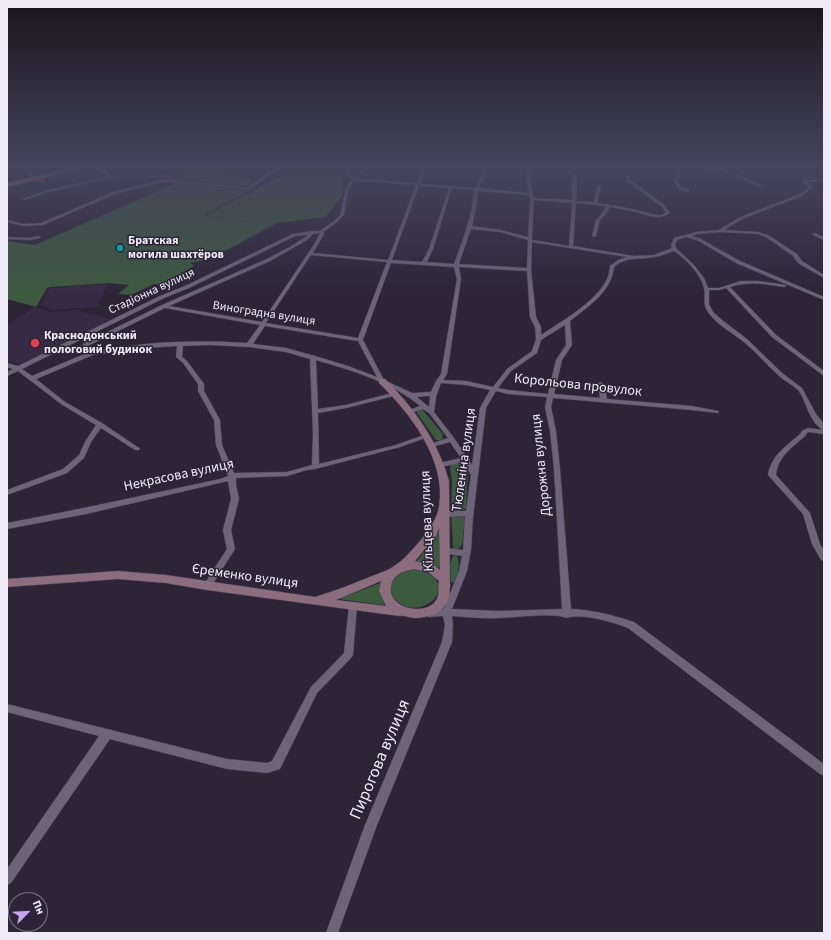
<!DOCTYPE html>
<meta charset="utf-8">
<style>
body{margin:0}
#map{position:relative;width:831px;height:940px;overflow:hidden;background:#2d2437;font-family:"Source Sans 3",sans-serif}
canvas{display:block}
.frame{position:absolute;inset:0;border:8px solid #efeaf7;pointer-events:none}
.north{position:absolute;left:8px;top:892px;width:40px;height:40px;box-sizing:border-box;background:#2d2437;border:1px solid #7b7384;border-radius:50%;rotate:66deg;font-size:11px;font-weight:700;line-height:16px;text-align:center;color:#efeaf7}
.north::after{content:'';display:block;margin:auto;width:14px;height:18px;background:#c8a6ef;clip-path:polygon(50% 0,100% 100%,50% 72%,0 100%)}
</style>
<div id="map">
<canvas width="831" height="940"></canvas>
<div class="frame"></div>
<div class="north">Пн</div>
</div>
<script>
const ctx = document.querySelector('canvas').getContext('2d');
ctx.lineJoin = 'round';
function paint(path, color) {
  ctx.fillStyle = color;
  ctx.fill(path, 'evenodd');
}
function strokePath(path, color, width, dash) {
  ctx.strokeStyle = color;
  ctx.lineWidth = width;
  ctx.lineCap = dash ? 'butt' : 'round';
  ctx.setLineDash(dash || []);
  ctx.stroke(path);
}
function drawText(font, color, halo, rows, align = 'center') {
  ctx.font = font + ' "Source Sans 3",sans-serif';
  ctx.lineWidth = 3;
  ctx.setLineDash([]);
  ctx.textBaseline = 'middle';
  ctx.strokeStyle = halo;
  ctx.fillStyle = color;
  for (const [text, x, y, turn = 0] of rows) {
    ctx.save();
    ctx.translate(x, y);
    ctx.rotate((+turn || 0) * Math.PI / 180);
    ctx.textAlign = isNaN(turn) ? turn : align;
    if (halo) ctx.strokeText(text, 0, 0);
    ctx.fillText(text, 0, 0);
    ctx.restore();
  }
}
paint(new Path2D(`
 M107 284 98 307 52 310 40 305 50 288Z
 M34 307 50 312 77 310 112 320 19 364 7 361V325Z`), '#362a44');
paint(new Path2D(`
 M193 166H232L162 178 157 175Z
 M218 169 226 170 237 177 255 181 246 186 237 187 175 178 192 172Z
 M291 171 343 172 342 196 326 217 277 223 210 259 190 263 194 266 181 273 187 276 166 286 154 284 131 295 118 294 129 285 109 283 50 287 47 288 36 307 7 299V241L35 245 178 182 249 191 204 215 265 225 206 215Z
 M422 409 443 434 442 440H436L417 413 418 410Z
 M462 462 468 471 466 508C463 512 456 514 451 511L452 484 450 465 451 463Z
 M451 515H463L465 518 462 545 458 549 454 550 453 545Z
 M439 532 441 568 416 562Z
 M454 553C462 560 459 575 453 583L451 582 450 564Z
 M414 569C469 580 420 627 395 599 380 584 400 571 414 569Z
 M380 583 384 605 338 599Z`), '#3c5a3d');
const street = new Path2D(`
 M61 166H65L71 171 68 172Z
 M92 166H96L114 177 49 192 24 200 22 199 47 190 109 177Z
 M279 166H283L248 190 174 182H161L115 194 43 225 23 226 7 222V220L23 224 41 223 113 192 161 180H174L247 188Z
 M346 166H350L349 175 356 176 365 166H368L360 176V178L356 180H378L417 183 423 166H427L420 184 475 188 479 181 483 166H487L483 181 478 188 529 193C527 183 524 174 532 166H535C527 175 532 187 534 198L572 200V174L574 173 576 174 577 189 576 201 594 202 597 186 599 185 601 186 597 203 623 207 652 214 660 215 666 213 661 206 627 181 626 174 634 166H637L629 175 631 181 663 204 670 213C659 221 647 215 635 212 627 210 618 208 610 207L606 214 600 220 596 236 594 237 592 236 596 220 603 212 606 206 576 203 573 246 634 256 654 255 672 248 671 245 674 238 697 232 719 230 740 217 800 194 809 187 803 182V180L824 179V181L807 182 813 187 802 196 742 219 724 230 758 232 768 235 797 254 802 261 824 275V278L798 263 793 256 766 237 758 234 720 232 697 234 691 236 699 238 740 261 824 297V300L736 263 697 240 686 237 677 240 675 245 676 248 694 265 704 278 708 288H719L741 281H758L786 285V286L784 287C764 284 750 281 730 287L776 335 824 371V376L772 337 726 288 719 290H709V304L713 312 722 320 747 339 782 373 802 388 816 414 824 424V430C809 424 807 401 798 390 792 384 784 381 778 375 767 365 757 353 745 343 733 333 717 325 708 312 702 304 706 297 704 288 701 274 685 258 674 251 668 253 661 256 655 257 640 260 626 256 614 267 612 292 587 307 570 321L572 345 562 360 554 394 600 398 598 384 601 382 604 384 607 399 692 406 718 411 719 412 718 413 692 410 553 398 551 407 556 431 560 469 571 609C593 610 613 615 634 622L824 764V775L820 774 628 628C613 622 582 613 567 618 552 612 517 618 499 618 483 619 468 617 452 616L453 625 452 642 377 825 338 933H326L365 825 442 642 445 625 443 616 428 617 425 615 424 613 425 611 443 609 445 606 459 571 462 556 442 553 441 551 442 549 445 548 463 550 465 516 443 517 440 516 439 514 440 512 443 511H466L471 475 463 462 441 467H439L438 465 439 463 461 458 450 442 432 447 430 446 429 445 430 444 448 438 429 413 423 409 411 413H407L406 412 407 411 420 406C392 382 350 370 316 360L318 409 346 405 396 392 399 394 398 395 346 408 318 413 319 464 396 445 424 435H428L429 436 428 437 400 447 315 469 307 470 287 476 236 478V485L239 499 231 530 235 549 210 588 207 589 204 588 203 586 227 549 223 530 231 499 228 481 86 514 7 529V523C78 510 149 494 220 479L228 476 216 445 214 420 198 391V384L183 363 176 357 177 346 146 348 93 355 36 379 65 402 102 423 139 448 140 449 139 450H135L101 428 91 442 84 458 67 473 7 495V490L63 469 79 455 85 442 96 425 61 404 18 371 7 376V372L13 369 7 367V363L18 366 160 296 185 286 293 234 313 231H320L334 221 340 215 346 188 350 181 354 178 346 177ZM353 182H378L416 185 388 260 313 253 324 234 323 232 336 223 344 215 348 192 351 184ZM419 186 449 188 429 249 422 262 392 260ZM452 188 474 190C472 217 463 239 454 264L427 262 433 249ZM478 191 529 195 530 200 528 237 500 230 472 226 477 203ZM534 200 572 203 569 246 532 240ZM471 229 500 232 528 240 527 268 459 264ZM320 233 315 243 262 322 169 306 270 261 307 240 313 234ZM308 235 304 238 288 248 267 259 162 305 83 344 82 350 87 353 32 376 22 369 164 298 189 288 295 236ZM532 242 627 257 618 260 610 266C609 271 609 276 606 281 595 302 561 322 541 335V327L536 317 531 270ZM311 255 387 262 358 338 266 323ZM391 263 454 267 457 279 441 374 436 381 431 392 412 393 384 380 363 340ZM459 267 527 271 530 317 535 327 536 339 532 351 507 369 493 387 466 381 443 380 447 374 461 279ZM165 308 260 325 247 343C213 341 179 341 145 344 128 346 110 349 93 351L88 349V346ZM565 325 566 345 556 360 548 394 508 390 498 388 511 371 537 353 541 340ZM265 326 358 341 377 377 348 366 315 356 286 348 253 344ZM211 345 249 347 286 352 310 359 313 433 312 465 287 472 234 473 222 445 220 420 204 391V384L187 361 182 357 183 346ZM441 383 466 385 490 390 480 408 472 465 454 438 434 412 436 397ZM496 391 508 394 547 397 545 407 550 431 554 469 562 609 498 611 452 609 467 571 471 550 473 517 486 408ZM430 396 429 407 417 397Z
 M681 166H684L678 180 681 187 689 190V192L678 189 674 180Z
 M692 166C702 166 712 169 723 168L722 166H726L727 170 762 185 759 186 724 172 723 170 715 171Z
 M35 170 38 171 31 174 45 182V184H43L26 174Z
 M813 233H815L824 237V240L813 235Z
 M39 236 41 237 40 238 29 240 7 239V237L29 238Z
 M808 428 824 430V434L809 432 807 433 805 436C792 448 778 456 776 475L810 513 820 544 824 551V561L821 560 812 544 803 514 768 475C771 456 786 446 800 434L802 431Z
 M353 603 356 604 357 606 353 655 351 658 317 693 280 769 267 773 227 769 110 739 11 883 7 885V869L99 736 7 712V704L227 759 267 763 272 761 311 687 344 653 349 606 350 604Z`);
const secondary = new Path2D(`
 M10 166H17L7 170V168Z
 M379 379H385C414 408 438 441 449 481L450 587C449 590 450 593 449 596 446 612 429 618 414 618 409 618 405 615 399 616L207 590 166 583 118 579 7 587V579L118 571 166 575 315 597C335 591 353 584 372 576 379 573 388 571 394 566 405 559 412 550 420 541 427 533 438 517 439 507 447 460 410 413 379 383ZM439 528 440 570 435 566 415 561 436 536ZM414 569 428 572 439 581C438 585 439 592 438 596 431 619 386 609 391 586 393 574 404 571 414 569ZM381 581 379 591 386 606 336 600Z`);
const highway = new Path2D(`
 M80 166H92L7 187V183Z`);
strokePath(street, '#494252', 1);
strokePath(secondary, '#494252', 1);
strokePath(highway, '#494252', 2);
paint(street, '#6d647a');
paint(secondary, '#8c6d7e');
paint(highway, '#d48388');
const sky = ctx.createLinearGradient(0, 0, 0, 298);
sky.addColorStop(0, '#19141e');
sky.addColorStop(0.56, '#46455e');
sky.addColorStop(1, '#46455e00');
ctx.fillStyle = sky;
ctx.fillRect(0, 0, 831, 298);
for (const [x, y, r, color] of [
 [120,248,4,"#0f9aa8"],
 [35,343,5,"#e0444e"]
]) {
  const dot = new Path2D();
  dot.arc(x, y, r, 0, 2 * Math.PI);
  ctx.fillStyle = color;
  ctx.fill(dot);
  strokePath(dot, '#2d2437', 1.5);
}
drawText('bold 12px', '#efeaf7', '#2d2437', [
 ["Братская",128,241],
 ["могила шахтёров",128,255],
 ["Краснодонський",44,336],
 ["пологовий будинок",44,350]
], 'left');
drawText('12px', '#efeaf7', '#2d2437', [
 ["Стадіонна вулиця",152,292,-25],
 ["Виноградна вулиця",264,314,9]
]);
drawText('14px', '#efeaf7', '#2d2437', [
 ["Корольова провулок",578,386,6],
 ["Тюленіна вулиця",465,460,-82],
 ["Дорожна вулиця",542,465,-96],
 ["Некрасова вулиця",179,476,-12],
 ["Кільцева вулиця",428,521,-92],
 ["Єременко вулиця",245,577,8]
]);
drawText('17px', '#efeaf7', '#2d2437', [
 ["Пирогова вулиця",381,760,-67]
]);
</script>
